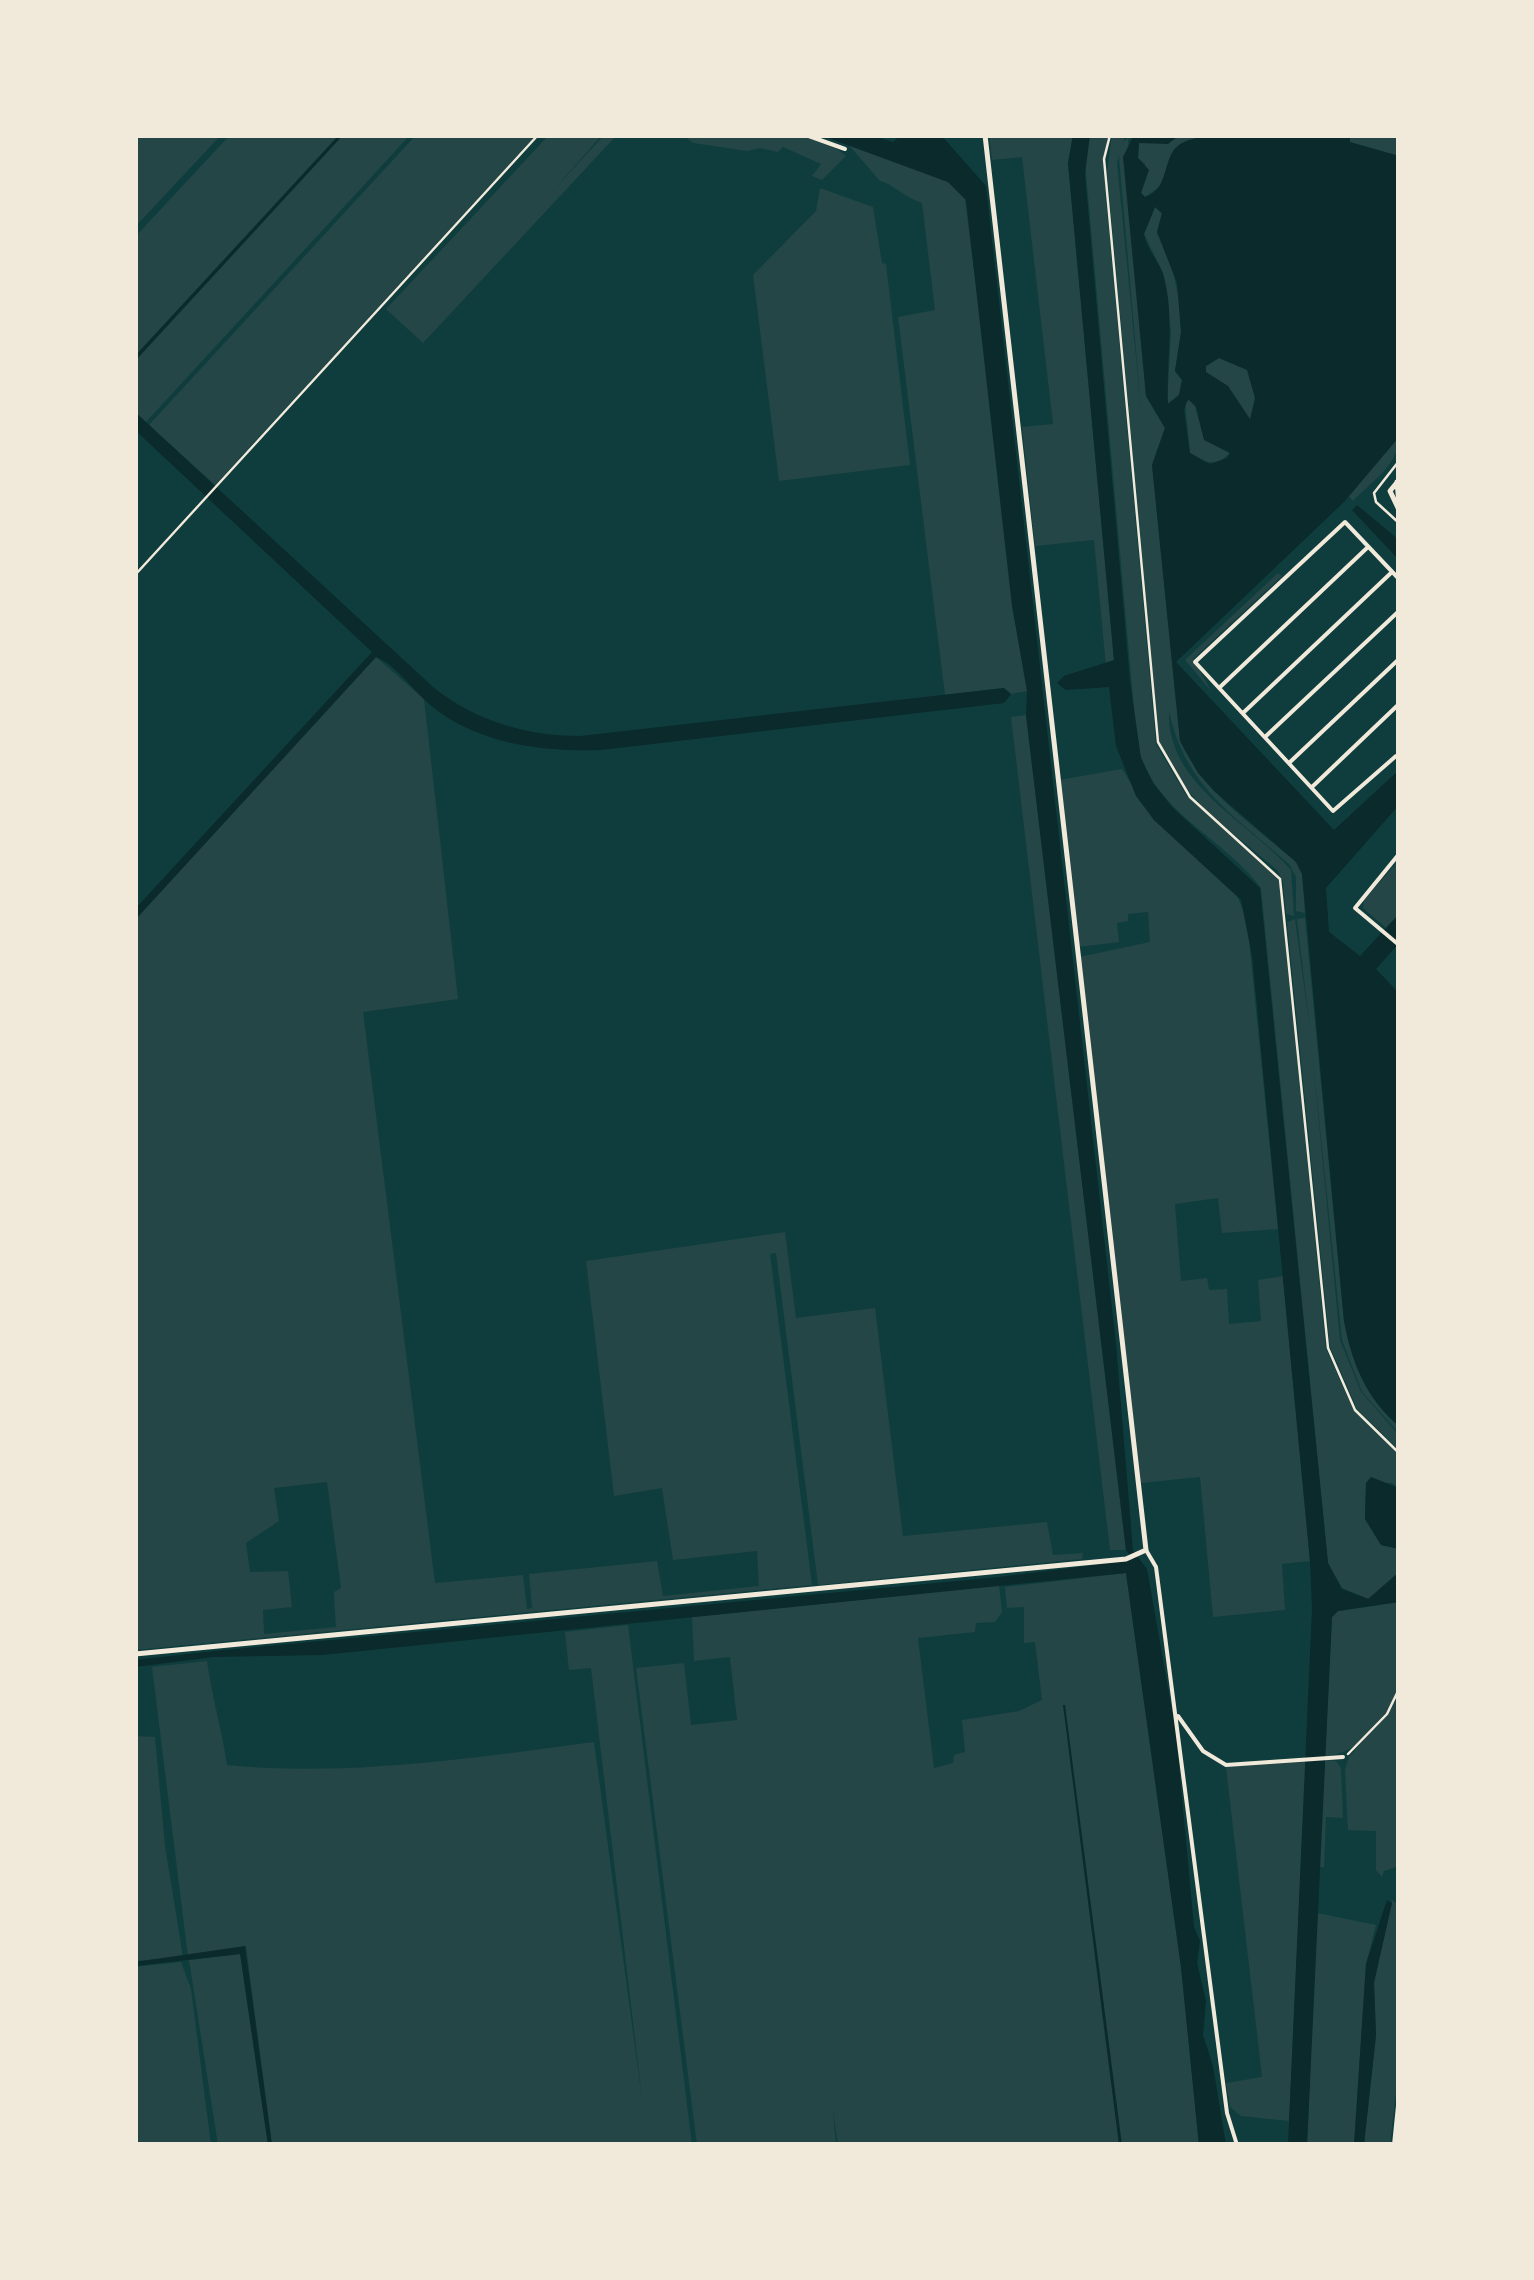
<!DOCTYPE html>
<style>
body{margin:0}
#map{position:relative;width:1534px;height:2280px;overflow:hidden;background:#0f3d3e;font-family:Quicksand,sans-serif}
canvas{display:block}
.frame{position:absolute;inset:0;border:138px solid #f1e9da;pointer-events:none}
</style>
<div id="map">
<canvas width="1534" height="2280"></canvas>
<div class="frame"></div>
</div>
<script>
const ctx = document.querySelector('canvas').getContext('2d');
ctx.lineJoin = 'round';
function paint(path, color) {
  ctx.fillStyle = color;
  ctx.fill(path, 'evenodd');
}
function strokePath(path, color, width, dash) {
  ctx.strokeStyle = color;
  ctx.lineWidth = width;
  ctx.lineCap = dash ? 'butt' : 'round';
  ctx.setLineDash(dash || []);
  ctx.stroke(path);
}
paint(new Path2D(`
 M135 135H221L135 227Z
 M230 135H339L135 356V237Z
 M343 135H410L146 422 135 412V361Z
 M416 135H536L215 485 149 425Z
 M549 135H602L550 194 604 135H617L423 343 386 309Z
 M683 135C731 135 808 121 846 156L822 180 812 176 821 164 783 147 778 152 760 148 747 151 693 143Z
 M989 135H1073L1068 163 1114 660 1106 666 1094 540 1035 546 1022 427 1053 424 1022 157 992 160Z
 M1090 135H1108L1103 165 1156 744 1186 795 1279 880 1326 1349 1354 1411 1399 1455V1488L1392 1483H1366L1365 1519 1381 1545 1399 1549V1572L1369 1599 1342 1588 1328 1563 1261 888C1221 834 1152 813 1137 742L1085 162Z
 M1112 135H1125L1117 163 1142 418 1119 157 1123 141 1134 135 1128 140 1146 396 1165 428 1152 465 1180 741C1203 792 1254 826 1296 862L1302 874 1305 913 1296 911V877L1289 864C1233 814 1186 788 1169 711 1166 785 1249 821 1291 870L1294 916 1286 914 1283 881 1277 870C1235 833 1176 796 1159 740L1107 171Z
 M1179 135H1242L1183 143 1162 185 1145 197 1141 193 1145 164 1138 158 1139 143 1172 141Z
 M1350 135H1399V156L1349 142Z
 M847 143 948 182 965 199 1027 691 1011 694 1003 688 945 695 898 317 935 310 922 203C904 197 893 184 880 181Z
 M820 188 873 207 882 263 886 264 910 465 779 481 753 275 816 211Z
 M1155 207 1162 214 1157 232 1171 262 1179 300 1181 332 1175 371 1182 380 1179 395 1167 404 1171 332 1163 273 1144 234Z
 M1219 358 1248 370C1251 386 1262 405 1250 420L1206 372V366Z
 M1193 399 1204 439 1230 453 1218 463 1200 461 1190 453 1185 402Z
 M1399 437C1399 466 1369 483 1353 501L1349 496Z
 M1278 573 1282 576 1193 659 1212 692 1185 660Z
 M376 657 424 699 458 999 363 1012 435 1583 523 1575 527 1609 532 1608 529 1574 657 1561 663 1596 759 1586 757 1551 673 1560 662 1488 614 1496 586 1261 785 1232 796 1318 875 1308 903 1536 1047 1522 1053 1555 1083 1553 1082 1559 818 1585 776 1253 770 1254 812 1585 135 1650V920ZM327 1482 341 1588 334 1592 336 1627 264 1634 263 1610 292 1607 288 1571 250 1572 246 1543 279 1521 274 1488Z
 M1026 715 1126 1550H1110L1011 717Z
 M1122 769 1154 820 1236 893 1247 920 1278 1229 1222 1233 1218 1198 1175 1204 1181 1281 1207 1278 1209 1290 1227 1289 1229 1324 1261 1321 1258 1280 1283 1276 1310 1561 1282 1564 1285 1610 1213 1617 1200 1477 1141 1483 1079 957 1150 942 1148 912 1128 914V921L1117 923 1119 942 1078 947 1059 780Z
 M1399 860V914L1386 928 1363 908 1364 900Z
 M1305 918 1344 1321C1352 1362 1365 1398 1399 1426V1433L1362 1392 1342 1340 1312 1051 1340 1340 1361 1392 1399 1435V1450L1357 1409 1330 1347 1287 922 1295 919 1310 1030 1297 919Z
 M1126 1573 1181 1967 1199 2145H838L833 2110 836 2145H697L636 1668 684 1663 691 1725 737 1720 730 1657 694 1661 692 1617 999 1585 1002 1612 995 1622 976 1623 975 1632 918 1638 934 1768 953 1763 954 1755 965 1752 962 1720 1019 1711 1042 1700 1035 1642 1024 1643V1607L1007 1608 1005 1587Z
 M1399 1602C1399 1628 1402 1657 1399 1682 1394 1714 1357 1756 1325 1756L1332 1617 1338 1611Z
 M628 1625 692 2145H272L246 1946 188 1957 152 1667 207 1661C212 1697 222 1730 227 1765 347 1777 474 1758 594 1742L643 2106 591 1668 569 1670 565 1632Z
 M1399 1697V1866L1384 1871 1382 1877 1376 1870V1831L1348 1830 1345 1769 1349 1757Z
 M135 1736 155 1737 165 1846 183 1957 135 1961Z
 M1306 1759 1289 2121 1241 2116 1230 2107 1226 2083 1262 2077 1226 1767Z
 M1325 1760 1336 1761 1341 1768 1343 1818 1326 1817 1324 1867H1319Z
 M1392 1900 1399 1905V2066L1390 2145H1364L1376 2035 1374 1982Z
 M1317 1913 1376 1925 1366 1964 1354 2145H1307Z
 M240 1954 241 1957 268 2145H218L189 1960Z
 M181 1962 191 1989 211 2145H135V1967Z`), '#244646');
paint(new Path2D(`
 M339 135H343L135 361V356Z
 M820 135H872L893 142 901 135H941L986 186 1116 1344 1133 1551 1147 1569 1176 1733 1194 1927 1200 1941 1197 1963 1206 2001 1203 2035 1213 2066 1226 2145H1199L1181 1967 1126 1573 322 1655 214 1657 135 1667V1660L214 1651 999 1577 1133 1560 1126 1550 1026 715 1027 691 1012 606 966 200 948 182Z
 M1073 135H1090L1085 174 1130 681 1141 758 1153 783 1173 808 1260 888 1328 1563 1342 1589 1368 1599 1399 1572V1602L1338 1611 1332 1617 1307 2145H1288L1312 1609 1310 1561 1252 956 1241 900 1154 820 1136 796 1116 746 1109 687 1066 690 1057 683 1064 676 1114 660 1068 163Z
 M1134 135H1179L1168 144 1139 143 1138 158 1149 170 1141 193 1145 197C1172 189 1160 152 1184 142 1221 127 1308 135 1350 135V142L1399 156V437L1344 502 1176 662 1334 830 1399 770V805L1326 888 1329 932 1360 956 1399 914V943L1376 969 1399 993V1426C1366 1398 1352 1363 1344 1321L1302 874 1296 862 1214 791 1198 773 1180 741 1152 465 1165 428 1146 396 1123 157ZM1155 207 1162 213 1157 232 1177 283 1181 332 1175 371 1182 380 1179 395 1168 404C1166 364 1175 319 1164 277 1160 262 1147 250 1144 234ZM1219 358 1247 370 1255 398 1250 419 1228 386 1206 372V366ZM1188 399 1196 407 1204 440 1230 453 1227 458 1210 464 1190 453 1184 410Z
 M135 412 433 687C475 721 527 736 580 736L1004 688 1011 694 1004 703 601 750C542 752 476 744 429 704 412 689 396 665 376 657L135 920V909L372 652 135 430Z
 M1357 505 1399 540V560L1352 510Z
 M1371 1477 1399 1488V1549L1381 1545 1365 1519 1366 1483Z
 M1063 1705H1065L1122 2145H1119Z
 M1387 1900 1392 1903 1374 1983 1376 2035 1365 2135 1364 2145H1354L1366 1964Z
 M245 1946 272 2145H268L240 1954 135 1966V1962Z`), '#0a2a2b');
strokePath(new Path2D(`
 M1110 135 1104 159 1158 742 1190 797 1280 879 1328 1348 1355 1410 1399 1453
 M1399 461 1374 493 1376 502 1399 523
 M135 575 538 135
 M1348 1754 1387 1714 1399 1689`), '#f1e9da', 2.5);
strokePath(new Path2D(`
 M806 135 845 149
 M1219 688 1368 547
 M1243 713 1392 572
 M1265 737 1399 611
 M1396 756 1333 811 1195 662 1345 522 1399 579
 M1289 763 1399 659
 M1312 787 1399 704
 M1399 854 1355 908 1399 945
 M1146 1550 1156 1567 1227 2113 1237 2145
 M1178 1716 1203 1751 1226 1765 1343 1757
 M1394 2145 1399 2096`), '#f1e9da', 4);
strokePath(new Path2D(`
 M1399 480 1390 491 1399 510
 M1397 482 1399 504
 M135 1654 1126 1559 1146 1550 985 135`), '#f1e9da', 5);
</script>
